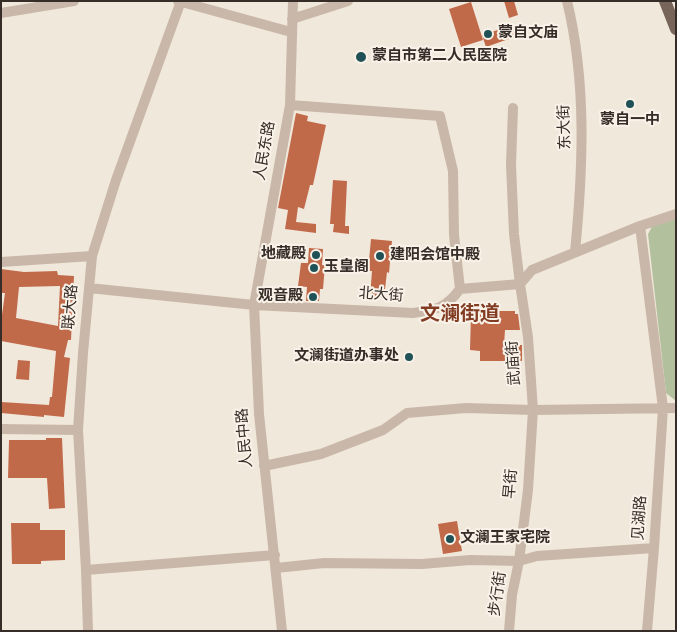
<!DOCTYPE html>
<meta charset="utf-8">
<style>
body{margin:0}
#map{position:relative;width:677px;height:632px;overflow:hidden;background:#f1e8dc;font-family:Overpass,sans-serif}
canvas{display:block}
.frame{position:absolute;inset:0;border:2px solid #362d28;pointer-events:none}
</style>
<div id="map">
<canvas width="677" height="632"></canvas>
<div class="frame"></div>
</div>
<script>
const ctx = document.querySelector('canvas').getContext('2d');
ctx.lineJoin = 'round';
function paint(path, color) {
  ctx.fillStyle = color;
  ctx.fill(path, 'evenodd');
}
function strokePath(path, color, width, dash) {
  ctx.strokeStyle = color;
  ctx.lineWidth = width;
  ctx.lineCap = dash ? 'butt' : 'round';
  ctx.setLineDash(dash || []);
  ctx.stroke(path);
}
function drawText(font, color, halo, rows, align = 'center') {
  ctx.font = font + ' Overpass,"Noto Sans SC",sans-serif';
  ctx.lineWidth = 4;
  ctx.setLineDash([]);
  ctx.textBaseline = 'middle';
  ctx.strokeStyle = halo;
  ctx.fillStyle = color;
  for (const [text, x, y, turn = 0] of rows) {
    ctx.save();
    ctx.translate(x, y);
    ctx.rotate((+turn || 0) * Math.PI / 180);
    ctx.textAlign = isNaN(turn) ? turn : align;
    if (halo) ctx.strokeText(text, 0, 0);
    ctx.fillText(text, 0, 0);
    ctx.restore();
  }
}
paint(new Path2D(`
 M676 219V401L666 393 648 234 653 225Z`), '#b3c09d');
paint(new Path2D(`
 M504 1H514L518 15 509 18Z
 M471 2 483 40 461 47 449 9Z
 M513 25 517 36 486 47 482 35Z
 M296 113 308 116 307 121 326 125 313 185H310L304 209 298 207 296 222 316 224V233L285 229 288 210 278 208Z
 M333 180 347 181 345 226H349V234L333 232 334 224H330Z
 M371 239 392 241 389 273 387 272 384 298 370 297 372 271H368Z
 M309 248 323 249 322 265H325L323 289H320L319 301H306L307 287 298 286 301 263H308Z
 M1 269 24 272 57 271 58 275 74 276 71 340H68L64 357 70 358 64 417 44 415V417L1 413V402L49 405 50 397H52L56 351 1 341V322L5 293H1ZM60 286 58 326 16 318 19 287Z
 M480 306H493V311H515V314H518L520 330H505L504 345H522V361H480V351L470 350 471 314H480Z
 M18 360 30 361 29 380 16 379Z
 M46 438H62L65 508 49 509 47 478H8L9 440H46Z
 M457 521 462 551 443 554 438 524Z
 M11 523H40V530H65V560L41 561V564H12Z`), '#c16a4a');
strokePath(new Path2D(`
 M178 1 291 32
 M567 1C587 83 583 169 575 252
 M1 13 74 1
 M292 19 348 1
 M290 105 440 116 453 171 454 235 460 289
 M640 226 663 408 654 548 647 631
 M1 262 92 256
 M89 288 254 305 413 313C436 310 446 308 460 289L520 284 532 270 640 226 676 214
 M1 429 78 430
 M264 466 321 454 383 430 407 413 466 408 533 410 676 408
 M276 568 324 563 422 564 470 560 519 561 537 556 654 548
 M86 570 275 555
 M88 631 86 570 78 430 83 353 92 256 116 180 181 1
 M282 631 259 414 254 305 290 105 293 1
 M509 631 512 595 519 561 528 490 533 410 528 337 520 284 514 234 511 165 513 108`), '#c9b8a9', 10);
strokePath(new Path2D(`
 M665 1 676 29`), '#77655a', 12);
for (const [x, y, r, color] of [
 [488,34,5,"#1f5156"],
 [361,57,6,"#1f5156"],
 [630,104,5,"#1f5156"],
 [316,255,5,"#1f5156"],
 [380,256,5,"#1f5156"],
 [314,268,5,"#1f5156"],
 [313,297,5,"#1f5156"],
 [409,357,5,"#1f5156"],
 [450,539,5,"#1f5156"]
]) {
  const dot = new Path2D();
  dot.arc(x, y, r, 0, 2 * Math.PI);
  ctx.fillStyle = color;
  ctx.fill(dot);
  strokePath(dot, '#f9f2e8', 2);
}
drawText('bold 15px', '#362d28', '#f9f2e8', [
 ["蒙自文庙",498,34],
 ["蒙自市第二人民医院",372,57],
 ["蒙自一中",630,121,"center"],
 ["地藏殿",306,255,"right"],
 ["建阳会馆中殿",390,256],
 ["玉皇阁",324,268],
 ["观音殿",303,297,"right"],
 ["文澜街道办事处",399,357,"right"],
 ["文澜王家宅院",460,539]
], 'left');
drawText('15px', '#362d28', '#f9f2e8', [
 ["东大街",566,127,-92],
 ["人民东路",266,151,-80],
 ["北大街",381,296,4],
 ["联大路",72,307,-85],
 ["武庙街",515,363,-94],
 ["人民中路",246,438,-95],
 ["早街",512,484,-85],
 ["见湖路",641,518,-86],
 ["步行街",499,594,-82]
]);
drawText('bold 20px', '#823d24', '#f9f2e8', [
 ["文澜街道",460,316]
]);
</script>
